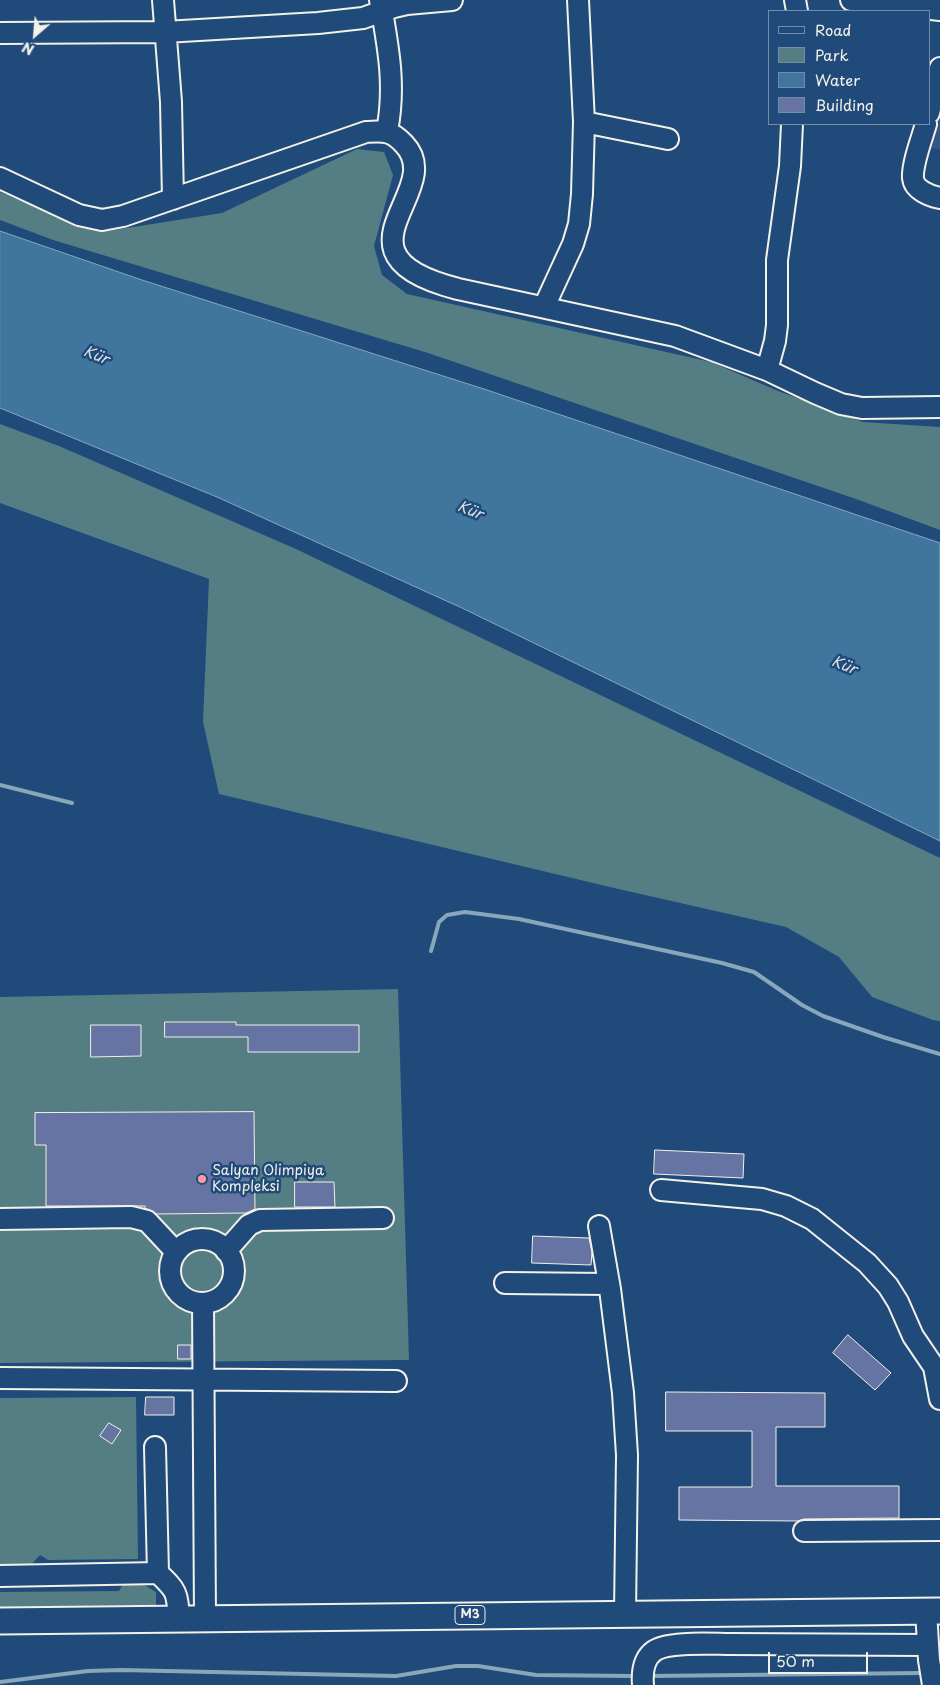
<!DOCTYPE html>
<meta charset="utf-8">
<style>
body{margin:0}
#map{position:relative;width:940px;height:1685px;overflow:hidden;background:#1f4a7a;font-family:"Playpen Sans",sans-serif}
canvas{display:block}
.legend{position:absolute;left:768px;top:10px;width:162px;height:115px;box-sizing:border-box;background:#1f4a7a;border:1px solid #748da6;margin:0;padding:6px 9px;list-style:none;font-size:15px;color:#f4f1e8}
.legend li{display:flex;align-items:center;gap:10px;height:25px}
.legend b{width:25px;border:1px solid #748da6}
.north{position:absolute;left:10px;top:10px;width:50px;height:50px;-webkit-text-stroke:4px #1f4a7a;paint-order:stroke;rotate:207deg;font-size:14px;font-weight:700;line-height:20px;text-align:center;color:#f4f1e8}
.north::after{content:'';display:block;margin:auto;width:18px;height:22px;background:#f4f1e8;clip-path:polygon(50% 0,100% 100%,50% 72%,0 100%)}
.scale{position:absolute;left:768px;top:1652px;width:100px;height:22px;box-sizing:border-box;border:2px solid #f4f1e8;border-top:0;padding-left:6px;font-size:15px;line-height:18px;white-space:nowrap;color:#f4f1e8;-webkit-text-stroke:4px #1f4a7a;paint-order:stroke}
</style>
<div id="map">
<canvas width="940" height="1685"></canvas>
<ul class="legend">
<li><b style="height:6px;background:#1f4a7a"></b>Road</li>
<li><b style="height:14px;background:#547d84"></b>Park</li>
<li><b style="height:14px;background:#40769d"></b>Water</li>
<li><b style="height:14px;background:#6574a2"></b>Building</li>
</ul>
<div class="north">N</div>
<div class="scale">50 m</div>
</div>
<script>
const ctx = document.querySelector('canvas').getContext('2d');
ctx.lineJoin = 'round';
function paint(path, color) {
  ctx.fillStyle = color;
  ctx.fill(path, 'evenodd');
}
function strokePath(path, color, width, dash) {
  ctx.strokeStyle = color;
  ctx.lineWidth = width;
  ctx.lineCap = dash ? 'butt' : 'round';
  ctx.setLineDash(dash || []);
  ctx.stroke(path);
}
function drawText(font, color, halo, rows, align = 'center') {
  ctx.font = font + ' "Playpen Sans",sans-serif';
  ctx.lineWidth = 5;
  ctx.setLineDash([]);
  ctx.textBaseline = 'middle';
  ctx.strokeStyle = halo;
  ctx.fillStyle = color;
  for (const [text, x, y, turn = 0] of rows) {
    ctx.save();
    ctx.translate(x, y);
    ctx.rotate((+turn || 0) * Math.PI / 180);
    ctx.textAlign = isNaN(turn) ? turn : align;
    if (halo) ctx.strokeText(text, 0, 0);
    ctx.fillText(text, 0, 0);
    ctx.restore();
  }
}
paint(new Path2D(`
 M940 108V149L930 148Z`), '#345786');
paint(new Path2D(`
 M357 149 384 152 393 175 374 246 382 275 407 294 711 362 778 391 863 422 940 427V530L856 499 428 353 53 240 0 220V192L69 222 108 231 222 213Z
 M0 424 59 446 296 549 940 858V1021L933 1020 872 997 839 957 786 927 614 888 219 794 203 722 209 579 0 503Z
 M398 989 409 1360 0 1363V997Z
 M136 1397 138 1559 48 1560 40 1555 31 1565 0 1566V1398Z
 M138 1581 156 1592V1605L0 1607V1592L119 1591 124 1582Z`), '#547d84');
const water = new Path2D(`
 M0 231 142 280 484 389 940 543V841L462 608 217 497 0 408Z`);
paint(water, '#40769d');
strokePath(water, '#88a7bb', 1);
strokePath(new Path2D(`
 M0 785 72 803
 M431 951 439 922 447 915 465 912 519 919 722 963 754 972 802 1005 823 1016 883 1037 940 1054
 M650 1676 921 1673
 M0 1682 88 1671 121 1670 396 1676 456 1666H478L536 1675 632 1676`), '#88a7bb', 4);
const building = new Path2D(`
 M165 1022H236V1025H359V1052H248V1037H165Z
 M91 1025H141V1056L91 1057Z
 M254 1112 255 1209 246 1213 156 1214 145 1208V1206H46V1145H35V1113Z
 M655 1150 744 1154 743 1178 654 1174Z
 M295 1182H334L335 1207H295Z
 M533 1236 589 1238 592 1252 591 1265 532 1263Z
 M848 1335 891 1373 875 1390 833 1353Z
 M178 1345H191V1359H178Z
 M666 1392 825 1393V1427H776V1486H899V1518L804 1519 798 1521 679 1520V1487H752V1431H666Z
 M146 1397H174V1415H145Z
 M109 1423 121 1430 112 1444 100 1436Z`);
paint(building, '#6574a2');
strokePath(building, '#f4f1e8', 1);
const minor = new Path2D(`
 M163 0 171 102 173 199
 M380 0C388 46 396 85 387 131
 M795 0 797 11
 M851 0 940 10
 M0 33 165 32 318 23 363 18 394 7 407 4 452 0
 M929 113 940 68
 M584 122 668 139
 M926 124C922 138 912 164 913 178 914 190 930 196 940 198
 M0 178 79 215 102 220 123 216 366 132C384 131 391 130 404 144 449 191 321 254 458 289L675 336 767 370 815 393 841 404 862 408 940 407
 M544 307 573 244 579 224 582 194 584 122 578 0
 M767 370 775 341 777 325V260L790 166 792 124
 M661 1190 762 1199 786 1206 812 1219 867 1263 888 1286 898 1302 913 1336 934 1367 940 1399
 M0 1219 131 1217 147 1221 176 1252
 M599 1226 610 1289 623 1393 627 1455 625 1614
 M170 1271a32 32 0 1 1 64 0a32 32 0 1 1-64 0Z
 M226 1251 249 1225 260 1220 383 1218
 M505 1283 609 1284
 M203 1303 205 1618
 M0 1378 396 1381
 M155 1447 158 1573
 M804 1531 940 1530
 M0 1576 158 1573C177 1591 177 1592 179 1618
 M926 1611 929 1660 933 1685
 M643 1685C642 1673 643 1659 654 1651 668 1641 712 1644 730 1644 796 1644 861 1645 927 1645`);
const major = new Path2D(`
 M0 1621 940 1611`);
strokePath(minor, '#f4f1e8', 24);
strokePath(major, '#f4f1e8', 29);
strokePath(minor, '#1f4a7a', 20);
strokePath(major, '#1f4a7a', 25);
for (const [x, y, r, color] of [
 [202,1179,5,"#ff9aa2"]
]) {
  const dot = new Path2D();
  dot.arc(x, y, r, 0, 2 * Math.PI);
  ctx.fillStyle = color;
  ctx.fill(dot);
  strokePath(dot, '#1f4a7a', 2);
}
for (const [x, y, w] of [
 [470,1615,30]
]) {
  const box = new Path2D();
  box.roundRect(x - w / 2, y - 9.5, w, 19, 4);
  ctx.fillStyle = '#1f4a7a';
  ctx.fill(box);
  strokePath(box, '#f4f1e8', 1);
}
drawText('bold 12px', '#f4f1e8', null, [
 ["M3",470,1615]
]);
drawText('14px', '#f4f1e8', '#1f4a7a', [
 ["Salyan Olimpiya",212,1171],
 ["Kompleksi",212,1187]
], 'left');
drawText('italic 15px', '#d9dfdd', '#1f4a7a', [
 ["Kür",96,356,22],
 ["Kür",470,511,22],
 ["Kür",844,666,22]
]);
</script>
